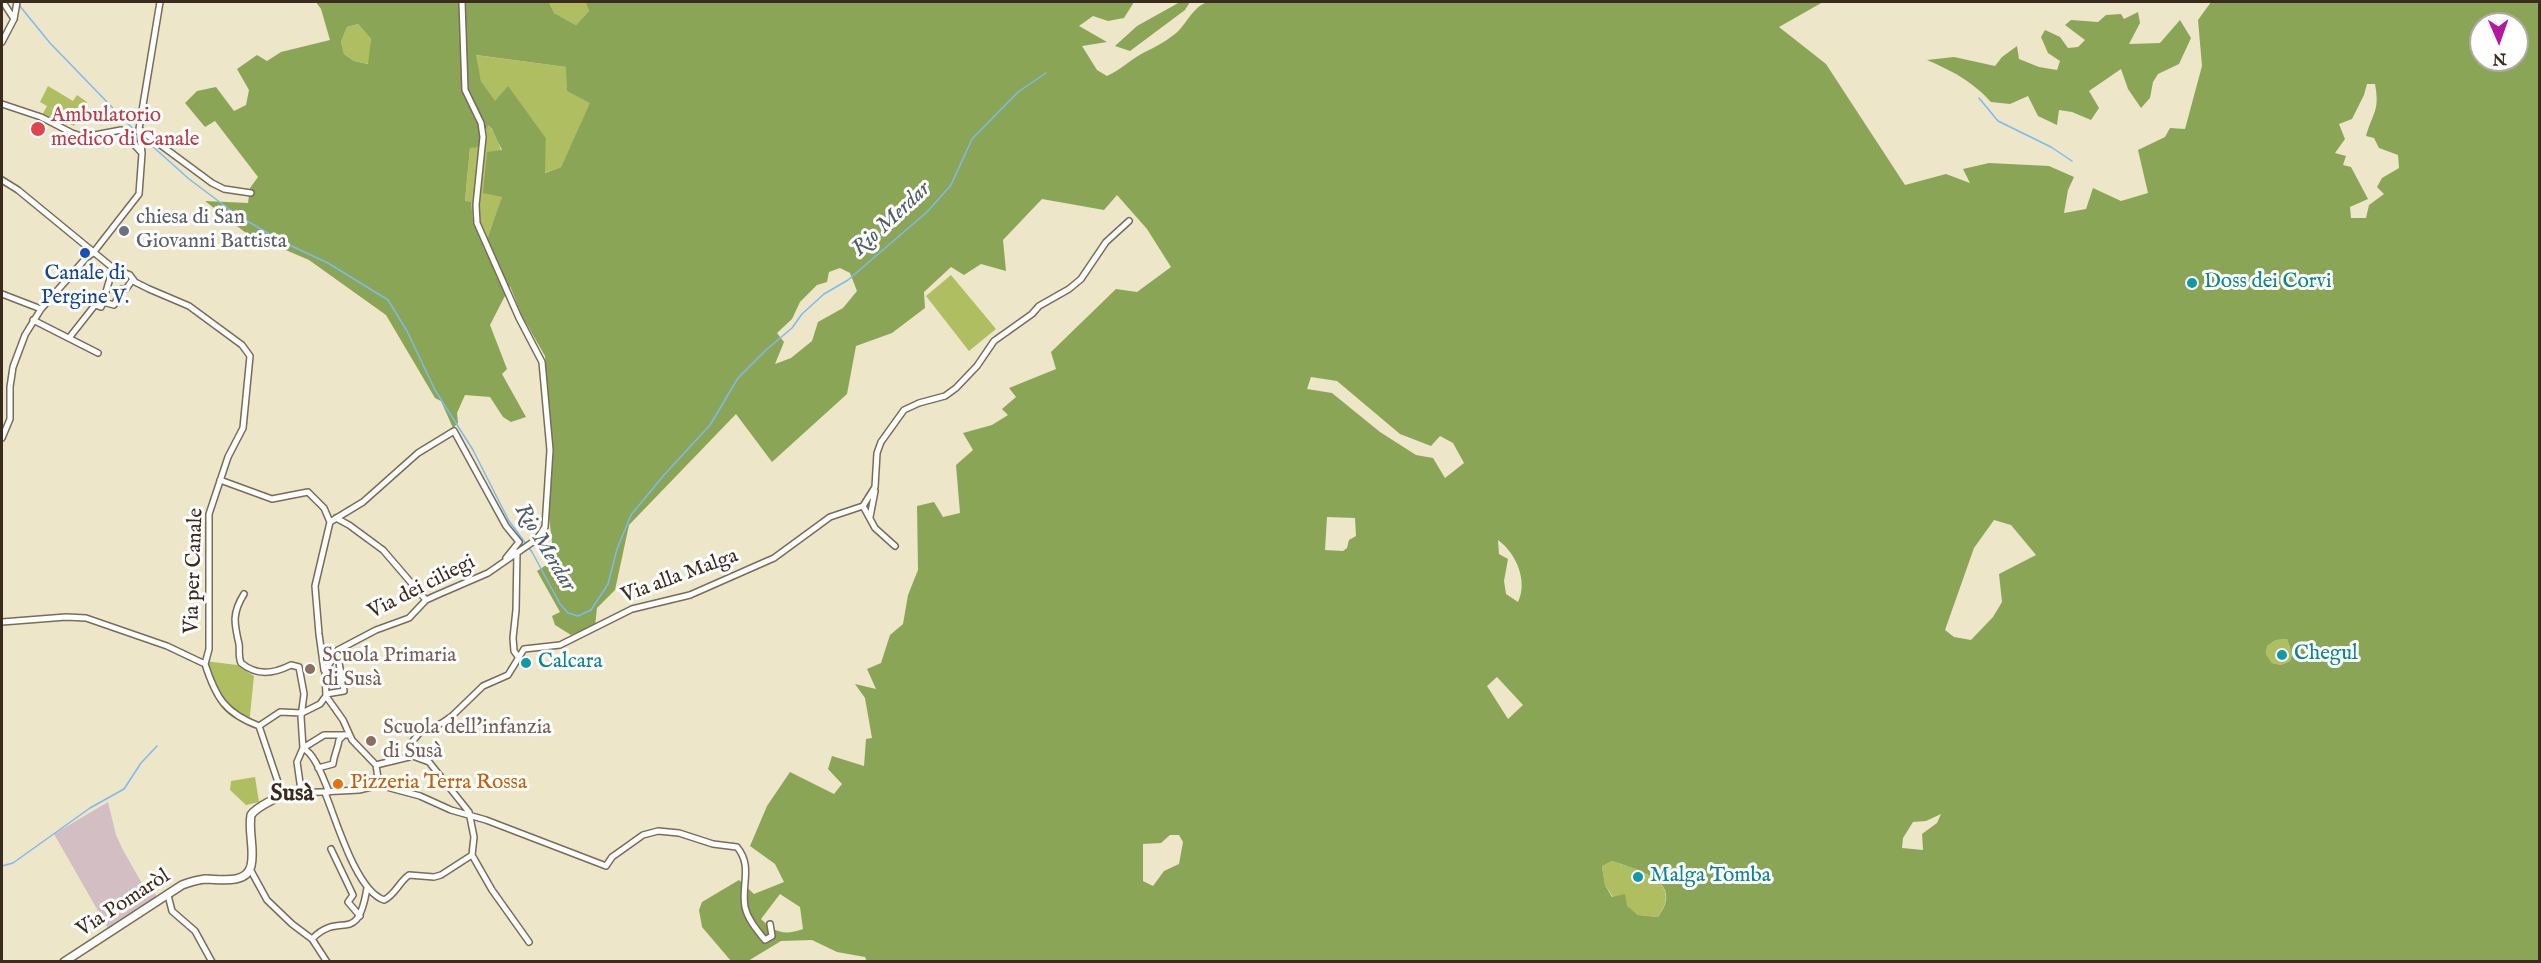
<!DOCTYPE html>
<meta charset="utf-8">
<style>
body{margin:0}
#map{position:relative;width:2541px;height:963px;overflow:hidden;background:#ede6c9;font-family:"IM FELL English",serif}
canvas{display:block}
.frame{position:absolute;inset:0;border:3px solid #3b2a1e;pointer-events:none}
.north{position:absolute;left:2469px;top:12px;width:60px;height:60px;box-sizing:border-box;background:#fff;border:2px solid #b1aaa5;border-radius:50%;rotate:178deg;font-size:16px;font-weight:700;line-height:24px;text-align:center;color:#3b2a1e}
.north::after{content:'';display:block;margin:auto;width:21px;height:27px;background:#b5179e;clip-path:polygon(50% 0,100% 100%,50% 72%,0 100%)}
</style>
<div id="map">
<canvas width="2541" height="963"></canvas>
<div class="frame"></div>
<div class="north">N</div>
</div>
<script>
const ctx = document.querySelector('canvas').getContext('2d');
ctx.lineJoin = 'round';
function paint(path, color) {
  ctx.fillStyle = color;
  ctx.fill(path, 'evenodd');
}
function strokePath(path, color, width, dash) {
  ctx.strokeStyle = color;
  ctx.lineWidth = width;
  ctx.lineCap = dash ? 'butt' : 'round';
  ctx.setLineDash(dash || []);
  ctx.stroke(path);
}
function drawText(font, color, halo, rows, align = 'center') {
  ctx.font = font + ' "IM FELL English",serif';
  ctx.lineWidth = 6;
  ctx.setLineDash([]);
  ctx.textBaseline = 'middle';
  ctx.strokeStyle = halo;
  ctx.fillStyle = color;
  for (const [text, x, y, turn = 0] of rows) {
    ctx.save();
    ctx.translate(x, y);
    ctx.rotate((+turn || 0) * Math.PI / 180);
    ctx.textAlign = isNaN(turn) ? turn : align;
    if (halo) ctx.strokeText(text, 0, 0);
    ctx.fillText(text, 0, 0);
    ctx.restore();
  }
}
paint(new Path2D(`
 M108 802 116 835 124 852 143 885 149 882 158 899 109 930 54 834Z`), '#d2bec3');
paint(new Path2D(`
 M549 2H585L589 11 576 25 554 13Z
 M358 24 371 39 369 64 354 61 344 54 341 42 347 27Z
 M475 55 566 67 591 103 561 167 544 173 546 138 508 87 495 102 481 81Z
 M48 86 73 101 77 95 87 102 74 126 58 118 56 120 42 115 47 106 40 102Z
 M487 124C505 141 505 173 502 196 500 213 490 232 484 249L473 220 471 203 465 202 470 148Z
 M951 275 996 329 969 351 926 296Z
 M2287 639 2292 654 2290 661 2281 665 2272 663 2266 654 2267 646 2276 640Z
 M205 661 237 665 254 676 249 725C215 714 212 691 205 661Z
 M255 777 259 802 246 805 230 790 231 781Z
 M1612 861C1637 870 1685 880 1658 917L1638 915 1613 897 1605 885 1602 866Z`), '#afbe61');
paint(new Path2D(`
 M316 2H549L554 13 576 25 589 11 585 2H1134L1124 18 1108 21 1093 16 1079 26 1107 42 1082 46 1097 70 1107 76C1122 69 1130 60 1143 53 1155 47 1165 42 1175 34 1188 23 1192 7 1208 2H1823L1779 27 1826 64 1905 185 1946 174 1970 183 1963 169 1989 163 2049 166 2074 177 2068 190 2064 213 2086 209 2093 188 2121 201 2148 193 2138 150 2165 137 2170 128 2185 129 2202 66 2198 20 2211 2H2539V961L867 962 865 957 837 952 812 940 781 941 748 961H731L702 927 699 910 702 902 739 880 754 894 784 882 775 864 750 846 767 806 790 772 834 794 842 784 828 769 832 756 864 766 866 739 872 738 865 698 855 684 876 689 867 669 881 663 890 635 903 624 908 595 918 570 917 506 934 502 943 517 960 513 956 465 973 450 963 433 992 425 1008 415 1002 409 1016 397 1009 388 1056 369 1051 352 1116 289 1137 292 1171 267 1147 229 1117 195 1104 210 1042 199 1003 240 1006 271 981 264 964 275 951 267 924 292 925 308 892 333 856 346 847 394 772 462 736 414 629 525 615 590 597 608 595 626 571 635 555 625 552 616 560 612 537 571 554 560 549 516 551 453 545 356 522 316 510 286 490 325 507 369 502 374 526 417 511 422 503 417 490 397 465 395 457 413 458 423 453 428 441 401 435 398 386 315 309 260 246 233 205 201 248 203 250 188 258 177 215 121 205 127 185 103 197 91 216 87 234 111 246 105 249 90 237 69 257 55 267 61 281 52 330 40 321 9ZM358 24 371 39 368 64 354 61 344 54 341 42 347 27ZM2481 24H2517V60H2481ZM476 55 566 67 567 91 590 103 561 167 545 173 546 138 508 86 495 101 481 81ZM2367 84H2375C2380 111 2373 112 2366 136L2374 138 2379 148 2398 155 2399 168 2382 178 2377 187 2384 194 2369 205 2366 218H2351L2350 207 2368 199 2351 167 2343 165 2346 156 2335 153 2345 139 2339 124 2352 119 2364 95ZM488 125 492 129 502 150 487 152 483 193 502 197 484 249 473 220 471 202 465 201 470 148 479 147ZM840 268 850 273 857 291 843 308 818 322 812 341 791 358 775 364 784 342 777 333 792 319 800 302 817 285 827 282 829 272ZM1311 377 1337 381 1400 434 1431 446 1440 436 1453 443 1464 463 1445 478 1433 458 1416 455 1380 432 1332 393 1307 389ZM1327 517 1355 518 1356 536 1349 540 1347 548 1343 551 1325 550ZM1994 520 2011 525 2036 555 1999 574 2002 602 1993 617 1971 640 1954 637 1945 630 1974 548ZM1498 540C1517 554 1528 582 1518 602L1506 594 1504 581 1508 559 1499 554ZM2287 639 2292 654 2290 661 2281 665 2272 663 2266 654 2267 646 2276 640ZM1497 677 1523 705 1508 719 1487 686ZM1941 814 1937 823 1922 834 1923 850 1902 848 1903 838 1913 822 1926 821ZM1170 835H1179L1183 842 1179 864 1164 871 1153 886 1143 881V844L1161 843ZM1612 861C1638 870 1686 881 1658 917L1638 915 1627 906 1625 894 1612 897 1605 885 1602 866ZM780 894 800 907 803 929C784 936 774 932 761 919Z
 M1180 2H1190L1185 10 1130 51 1115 46 1137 26Z
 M2138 12 2140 23 2129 44 2160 43 2180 20 2191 38 2179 64 2158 74 2153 82 2150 98 2141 108 2128 89 2121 69 2089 91 2099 108 2091 120 2072 112 2059 110 2057 125 2038 116 2028 96 2010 104 1991 102C1972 81 1952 71 1927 60L1954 57 1995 66 2002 57 2017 46 2019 59 2039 67 2057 70 2060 61 2048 53 2041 37 2045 30 2060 37 2068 48 2078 47 2085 40 2065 25 2071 20 2098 22 2106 15 2121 14 2124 19Z`), '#8ba557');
strokePath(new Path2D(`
 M19 5 50 43 137 133
 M1979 98 1998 121 2051 147 2072 161
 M141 136 189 179 237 215 283 242 328 263 388 300 407 331 435 390 473 450 509 521 532 552 560 604 568 613 578 616 591 610 608 584 617 549 631 515 664 475 710 425 738 378 766 350 792 328 802 314 824 294 848 280 927 212 951 185 972 139 1018 92 1046 73
 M2 866 13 863 90 808 124 789 141 763 157 746`), '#7cbaef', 1.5);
const minor = new Path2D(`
 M3 2 14 19
 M2 42 14 19 17 2
 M2 104 41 117 72 133 84 137 121 130 141 152
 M139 129 212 183 224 189 251 193
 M2 180 18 190 113 268 130 275 135 282 149 289 189 306 242 345 250 356 243 428 228 457 209 514V649L205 664
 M2 294 41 309
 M103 302 113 268
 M33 320 98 353
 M69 338 95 305 101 307 103 302 114 305 122 289H126L133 279
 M2 438 10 419V387L13 367 25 335 41 309 86 258 93 253 139 194 142 153 139 129 160 2
 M220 480 272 499 308 492 324 508 330 522 315 586 319 634 324 670
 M863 506 875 528 895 546
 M870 517 875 491
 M336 518 349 525 383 550 426 600
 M330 522 363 502 418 453 454 431 506 526 519 542 506 558
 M517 552 516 610 513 638 514 651 519 658
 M244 594C232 613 234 623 239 644 240 650 238 656 241 663 257 676 273 674 291 665L299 667 304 694 301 717 303 748 297 762 301 790 299 793
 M2 622 66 617 86 618 167 646 205 664
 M205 664C216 698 225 713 259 726L282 794 359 790 379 785 420 796 451 810 486 820 606 866 612 857 643 835 658 831 679 833 713 844 737 847C753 866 741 885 745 907 748 920 757 930 765 940L772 936 770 924
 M326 694 344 691 338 657 334 654
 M326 696 325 671 338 650 376 630 409 618 426 600 437 595 488 573 537 539 545 527 550 450 542 362 519 318 477 223 476 205 483 137 481 123 465 90 462 2
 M326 696 343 720 352 740 376 765
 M302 713 320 704 326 696
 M259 726 280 712 302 713
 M303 748C316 755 323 779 329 792
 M303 748 324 735H349
 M410 755 429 762 469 812 474 837 472 855 492 890 529 942
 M318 768 333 764C334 754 338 749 339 740L344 735
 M379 785 376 765 409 757 412 742 421 731 442 723 452 716 483 686 508 675 524 649 560 645 632 609 690 595 774 558 830 517 863 506 875 487 877 453 881 442 904 410 919 403 945 396 956 388 977 366 994 341 1032 314 1039 306 1069 289 1081 279 1106 242 1129 221
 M325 793C336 819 356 891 384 900 395 895 399 882 409 875L434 877 441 875 472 855
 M331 849 353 895 348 902 360 916
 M250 869 267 900 292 924 312 939 327 962
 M168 895 172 911 195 931 212 962
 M312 939C341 909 357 948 367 888`);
const tertiary = new Path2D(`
 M64 962 182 885C190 882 197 880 205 879 219 879 246 885 251 866 255 849 248 832 251 815 257 806 273 801 282 794`);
strokePath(minor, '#796c5a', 8);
strokePath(tertiary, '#796c5a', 10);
strokePath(minor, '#fff', 5);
strokePath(tertiary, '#fff', 7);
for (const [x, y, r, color] of [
 [38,129,8,"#e0444e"],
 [124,231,6,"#6b7280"],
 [85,253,6,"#1a4fb4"],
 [2192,283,6,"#0f9aa8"],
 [2282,655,6,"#0f9aa8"],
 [526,663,6,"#0f9aa8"],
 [310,669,6,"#8d6e63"],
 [371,741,6,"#8d6e63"],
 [338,784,6,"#e8710a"],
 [1638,877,6,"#0f9aa8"]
]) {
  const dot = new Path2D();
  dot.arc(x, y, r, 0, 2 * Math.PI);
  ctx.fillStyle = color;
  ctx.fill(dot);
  strokePath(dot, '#fff', 2);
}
drawText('21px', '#be3a42', '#fff', [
 ["Ambulatorio",51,117],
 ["medico di Canale",51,141]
], 'left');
drawText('21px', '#5b616d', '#fff', [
 ["chiesa di San",136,219],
 ["Giovanni Battista",136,243]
], 'left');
drawText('21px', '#164399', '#fff', [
 ["Canale di",85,275],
 ["Pergine V.",85,299]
]);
drawText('21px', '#0d838f', '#fff', [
 ["Doss dei Corvi",2204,283],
 ["Chegul",2294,655],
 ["Calcara",538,663],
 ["Malga Tomba",1650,877]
], 'left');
drawText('21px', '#3b2a1e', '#fff', [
 ["Via per Canale",195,571,-88],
 ["Via alla Malga",680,577,-20],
 ["Via dei ciliegi",422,588,-27],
 ["Via Pomaròl",124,904,-33]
]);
drawText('21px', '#785e54', '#fff', [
 ["Scuola Primaria",322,657],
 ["di Susà",322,681],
 ["Scuola dell'infanzia",383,729],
 ["di Susà",383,753]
], 'left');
drawText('21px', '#c56008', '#fff', [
 ["Pizzeria Terra Rossa",350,784]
], 'left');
drawText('italic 22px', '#525c67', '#fff', [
 ["Rio Merdar",892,220,-43],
 ["Rio Merdar",544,548,59]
]);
drawText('bold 24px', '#3b2a1e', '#fff', [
 ["Susà",292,795]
]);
</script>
